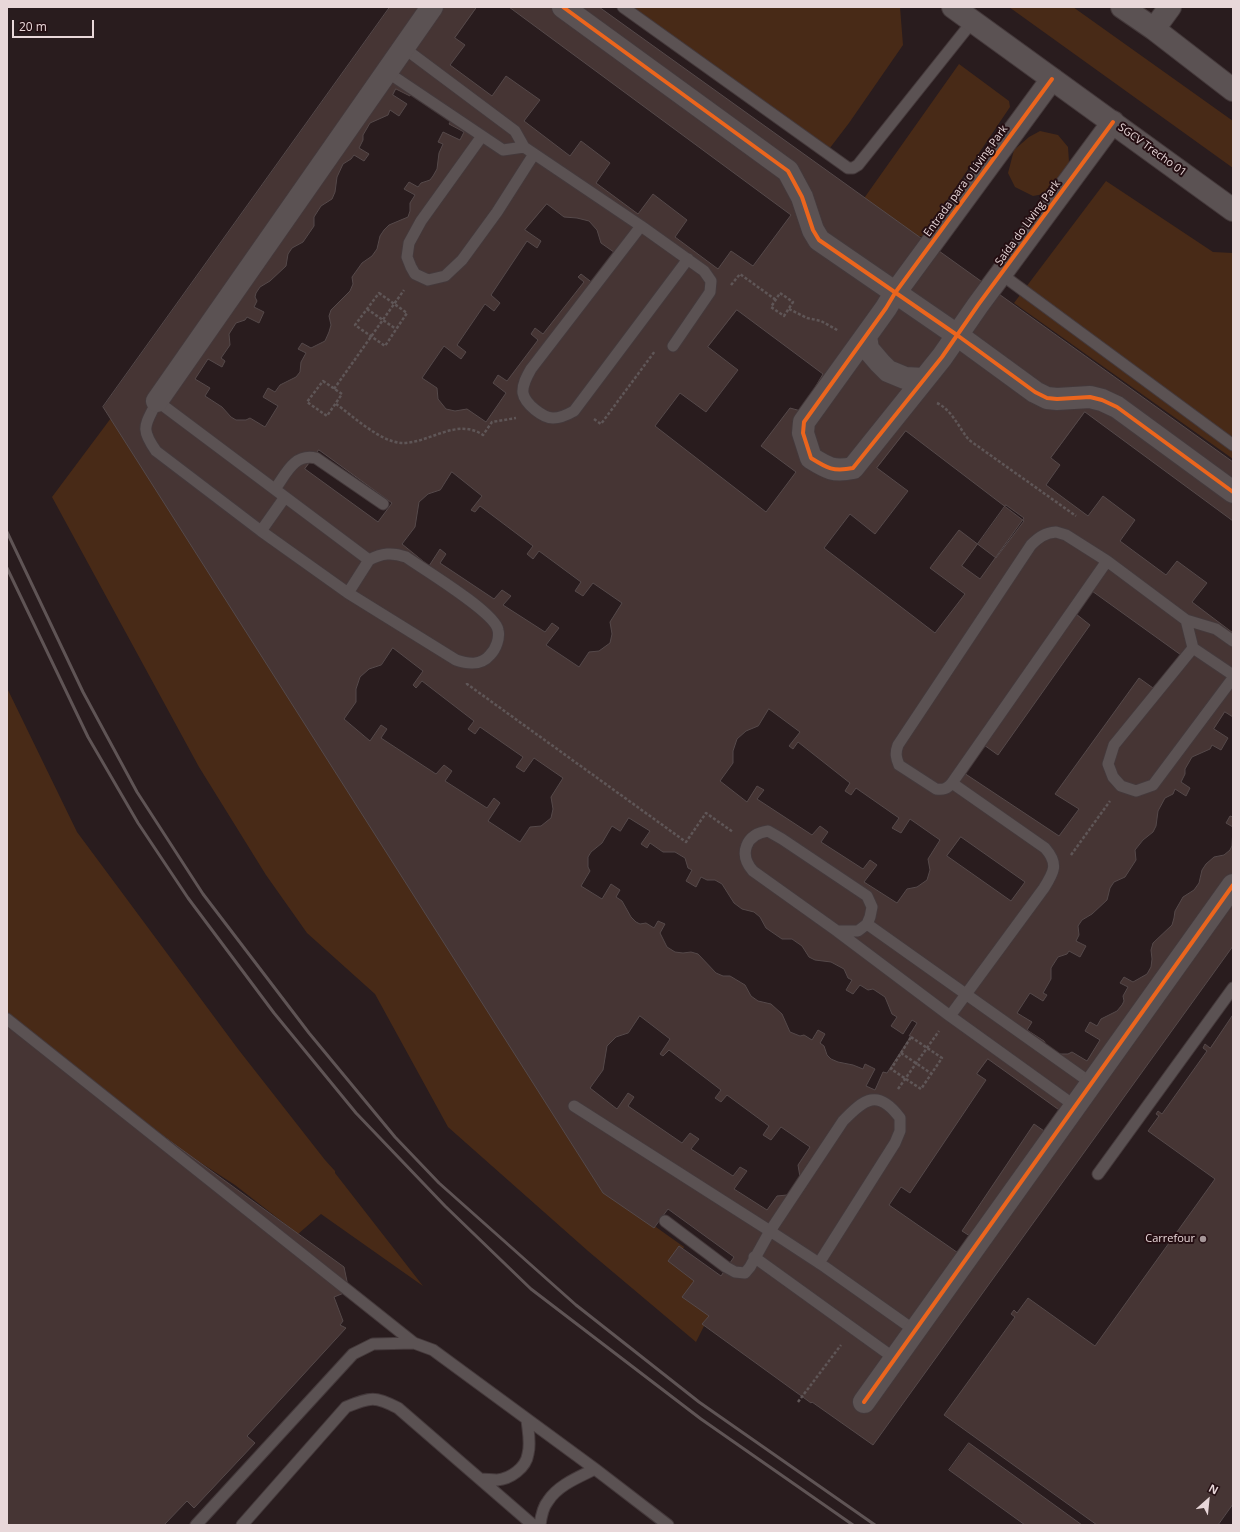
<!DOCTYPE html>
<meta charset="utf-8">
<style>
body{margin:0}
#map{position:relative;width:1240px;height:1532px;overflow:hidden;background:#291c1e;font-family:"Open Sans",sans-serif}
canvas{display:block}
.frame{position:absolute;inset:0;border:8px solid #e8d7d9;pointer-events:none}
.north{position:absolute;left:1188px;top:1480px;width:40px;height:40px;-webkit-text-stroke:3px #240e12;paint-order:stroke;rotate:27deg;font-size:11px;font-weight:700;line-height:16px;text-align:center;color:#e8d7d9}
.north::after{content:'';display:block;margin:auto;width:14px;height:18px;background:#e8d7d9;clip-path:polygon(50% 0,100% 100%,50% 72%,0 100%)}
.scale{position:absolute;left:12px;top:20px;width:82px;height:18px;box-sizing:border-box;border:2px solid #e8d7d9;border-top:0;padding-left:5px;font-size:12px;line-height:14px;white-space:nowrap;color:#e8d7d9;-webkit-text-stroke:3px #240e12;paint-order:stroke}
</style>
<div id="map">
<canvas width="1240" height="1532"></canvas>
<div class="frame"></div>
<div class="north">N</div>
<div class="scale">20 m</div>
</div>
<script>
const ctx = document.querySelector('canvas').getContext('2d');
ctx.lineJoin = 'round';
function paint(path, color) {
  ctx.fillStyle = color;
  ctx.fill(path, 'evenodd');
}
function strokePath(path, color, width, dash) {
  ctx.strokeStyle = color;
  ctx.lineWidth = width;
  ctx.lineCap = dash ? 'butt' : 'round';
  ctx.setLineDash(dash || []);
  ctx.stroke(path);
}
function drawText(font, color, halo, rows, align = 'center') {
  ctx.font = font + ' "Open Sans",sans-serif';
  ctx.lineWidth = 4;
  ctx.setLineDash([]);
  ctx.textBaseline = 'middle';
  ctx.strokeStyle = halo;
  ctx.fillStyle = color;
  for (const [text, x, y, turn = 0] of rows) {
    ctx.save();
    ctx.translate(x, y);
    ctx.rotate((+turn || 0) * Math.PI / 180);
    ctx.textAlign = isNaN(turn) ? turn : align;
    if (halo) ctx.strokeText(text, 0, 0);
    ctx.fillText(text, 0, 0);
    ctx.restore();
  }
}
paint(new Path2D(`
 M616 7H900L903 45 849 123 823 157Z
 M1009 7H1073L1233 121V168Z
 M959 64 1009 101 1010 107 923 236 908 237 860 204Z
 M1040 131 1058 135 1068 147 1069 162 1063 178 1049 193 1033 196 1015 187 1008 173 1014 150 1029 137Z
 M1106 181 1213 252 1233 253V459L1014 303Z
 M114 414 611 1195 684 1247 676 1263 702 1282 710 1314 696 1342 588 1251 448 1127 375 994 307 933 266 875 199 767 52 497Z
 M7 688 77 832 238 1049 325 1160 335 1171V1173L423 1286 321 1214 298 1234 235 1185 84 1087 7 1029Z`), '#482a17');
const building = new Path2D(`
 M390 7H599L1233 462V946L873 1445 812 1402 811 1403 702 1324 709 1316 682 1297 694 1281 668 1261 679 1246 721 1276 734 1257 668 1209 654 1228 603 1193 103 407ZM319 450 392 503 378 522 305 469ZM1006 505 1024 518 980 579 962 566ZM961 837 1025 882 1011 901 947 856Z
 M477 7H509L791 215 753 266 731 251 718 269 675 237 687 220 653 194 638 214 596 183 610 163 581 141 570 156 524 121 540 100 506 76 492 96 450 65 465 45 455 38Z
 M396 89 410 96 413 92 452 119 449 124 464 132 460 140 443 132 438 142 443 144 439 153 437 169 433 176 430 180 421 183 418 187 409 182 404 189 415 195 410 203V211L408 217 389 225 384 230 380 236 377 249 372 256 362 263 352 277 353 284 350 291 331 310 329 316 331 325 329 332 325 341 311 348 302 343 298 349 306 353 301 362 300 372 296 377 280 385 275 392 268 388 263 397 278 406 265 427 250 418 246 420H236L231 417 222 407 205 396 210 388 195 379 208 359 222 367 225 361 221 358 230 345 229 334 236 323 245 320 247 317 259 323 264 312 254 307 257 301 255 297 256 293 260 287 270 281 286 266 288 254 292 248 303 242 314 226V217L321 206 332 199 335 192 337 177 343 164 351 159 354 155 364 161 369 154 359 148 363 140V135L370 123 388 115 390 110 399 116 407 104 393 95Z
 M547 204 564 217 577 218 589 221 597 230 601 243 618 255 594 284 581 274 578 277 584 282 543 334 535 328 531 334 538 340 507 381 498 375 493 383 506 393 486 422 467 409 455 411 446 409 438 399 437 388 422 378 444 346 461 359 466 352 457 345 485 304 494 311 500 303 491 295 527 241 537 248 541 241 525 230Z
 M737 310 823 374 801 411 790 408 761 446 796 472 766 512 655 426 680 393 706 412 738 370 708 347Z
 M1085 412 1233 521V633L1192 602 1207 583 1177 561 1166 575 1120 541 1135 520 1103 496 1088 516 1046 485 1060 465 1051 458Z
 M906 431 1024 521 996 558 959 530 930 568 965 594 935 633 824 548 850 514 875 534 908 491 877 468Z
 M452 472 482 496 471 510 475 512 480 506 533 546 527 554 533 559 539 551 581 582 575 591 583 596 593 583 622 603 610 622 612 634 610 643 599 651 589 652 579 667 546 645 559 628 552 623 545 632 503 605 511 596 502 590 494 599 440 563 446 554 440 549 429 566 402 544 415 527 419 502 428 494 440 490Z
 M1092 591 1181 655 1153 688 1139 678 1055 794 1079 809 1059 836 964 773 984 745 998 755 1090 625 1076 614Z
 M393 648 423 671 413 685 416 688 422 681 474 721 468 729 475 734 480 727 523 757 516 767 524 772 534 758 563 778 551 797 553 809 551 818 541 826 530 827 520 842 488 821 500 803 494 798 487 808 445 781 452 771 444 765 436 774 381 738 387 729 381 725 370 741 344 719 356 702V689L360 677 369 669 381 665Z
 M769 709 800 732 789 746 793 749 798 742 850 783 845 791 851 795 856 788 899 818 892 828 901 833 910 819 940 840 928 859 930 870 927 880 917 887 907 889 897 903 864 882 877 865 870 860 863 869 821 842 828 832 820 826 812 835 757 799 764 790 757 786 747 802 720 781 733 763V751L737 739 746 731 758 726Z
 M1225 712 1233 717V817L1230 816 1226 823 1233 827 1232 846 1230 850 1224 855 1214 857 1206 864 1202 870 1199 883 1194 890 1183 897 1175 911 1174 918 1172 925 1153 943 1151 950 1152 959 1151 967 1147 974 1133 982 1124 977 1120 983 1128 987 1123 996 1124 1001 1122 1005 1117 1011 1101 1019 1097 1026 1090 1022 1085 1031 1100 1040 1087 1061 1072 1052 1068 1054H1058L1047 1046 1044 1041 1027 1030 1032 1022 1017 1013 1030 993 1043 1001 1047 995 1043 993 1051 979V968L1058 957 1067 954 1069 951 1080 957 1086 946 1076 941 1079 935 1078 926 1082 920 1092 914 1107 900 1110 888 1114 882 1125 877 1136 860 1135 850 1143 840 1153 832 1156 826 1158 811 1165 798 1173 794 1175 789 1186 796 1190 788 1181 782 1185 774V769L1192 757 1210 749 1212 745 1221 750 1228 738 1214 729Z
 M629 818 650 831 641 844 647 848 650 843 663 852H675L685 858 688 868 692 870 686 881 696 887 701 877 707 880H715L722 884 734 903 742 909 754 912 760 917 766 928 782 939H792L802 946 809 957 815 960 831 962 844 969 848 978 852 980 846 990 853 994 860 985 868 990 873 989 885 997 892 1014 897 1017 891 1026 903 1034 912 1020 917 1023 909 1036H911L887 1073 883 1072 875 1090 866 1086 875 1069 865 1064 863 1069 853 1065 838 1062 831 1059 827 1055 824 1046 820 1043 825 1034 818 1030 812 1040 804 1035 800 1036 790 1032 782 1014 771 1004 758 1001 751 996 745 985 730 976H723L716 973 698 954 691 952 683 953 675 952 667 947 660 933 665 924 658 921 654 928 646 923 640 924 636 922 631 917 622 901 616 897 620 890 611 884 602 899 581 886 590 871 588 867V857L591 852 602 843 612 826 620 831Z
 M1233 1015V1504L1218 1525H1097L944 1415 1015 1317 1011 1314 1014 1310 1017 1313 1028 1298 1095 1346 1215 1179 1148 1131 1159 1116 1156 1114 1158 1111 1162 1114 1207 1051 1203 1048 1205 1044 1210 1048Z
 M640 1016 670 1039 660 1054 663 1056 669 1050 721 1090 715 1098 721 1102 727 1095 769 1126 763 1135 771 1140 781 1127 810 1147 798 1165 800 1177 797 1187 787 1195 777 1196 767 1210 734 1189 747 1171 740 1167 733 1176 691 1149 699 1139 690 1133 682 1143 628 1106 634 1097 628 1093 617 1109 590 1088 603 1070 607 1046 616 1037 628 1033Z
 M7 1023 344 1267 349 1291 334 1297 343 1321 340 1325 346 1328 247 1436 255 1443 194 1508 187 1501 164 1525H7Z
 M988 1059 1062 1112 1047 1133 1034 1124 962 1231 973 1238 961 1255 889 1205 901 1187 910 1193 986 1080 977 1074Z
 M969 1443 1082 1525H1025L949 1470Z`);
paint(building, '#463534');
strokePath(building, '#55494a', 1);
const lane = new Path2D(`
 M623 7 848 168H853L858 165 972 22
 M404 48 515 131 524 147 641 226 704 271 711 281 710 292 673 346
 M387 72 503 150 524 147
 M482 136 421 221 409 243 407 257 411 267 415 274 428 280 445 276 462 260 497 212 534 154
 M641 226 531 369C527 376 522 385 523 393 525 404 543 418 553 418 561 418 567 415 574 411L688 259
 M1001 274 1233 445
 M157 401 369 560C382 553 392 552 406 557 423 569 495 612 498 630 500 638 496 649 490 655 481 666 468 664 456 660L348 593 261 531 156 451C139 427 146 425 157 401Z
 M275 489C286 474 294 453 316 458L383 504
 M261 531 285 497
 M1056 532 1066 535 1107 561 952 783C947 789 943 790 936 789L899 765C896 758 895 753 898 745L1031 545C1039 537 1045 533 1056 532Z
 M1107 561 1186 620 1216 629 1233 641
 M348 593 369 560
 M1186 620 1193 648 1233 675
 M1193 648 1114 745 1108 764 1113 777 1121 786 1136 791 1153 785 1233 678
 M952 783 1045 848C1059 864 1054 872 1044 888L950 1016 1075 1106
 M768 831 782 839 867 896 872 907 870 917 867 924 858 931H837L753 871C738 854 746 834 768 831Z
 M867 924 1091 1083
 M837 931 950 1016
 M7 1019 414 1343
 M574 1106 770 1231 843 1121C864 1099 878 1088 900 1118V1131L895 1143 819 1263
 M1098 1174 1233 988
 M665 1221 726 1267 735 1272 745 1273 750 1267 770 1231 825 1267 914 1330
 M754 1257 894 1358
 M481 1479C486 1479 492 1480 497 1480 510 1479 526 1468 528 1454 531 1443 528 1431 527 1420
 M196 1525 353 1354 373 1344 414 1343 433 1350 595 1469 668 1525
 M242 1525 346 1407C371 1397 375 1396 398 1408L533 1525
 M540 1525C541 1517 543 1507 548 1501 558 1485 579 1477 595 1469`);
const street = new Path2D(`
 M563 7 788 171 802 197 813 230 819 240 957 335 1035 392 1047 398 1057 399 1090 397 1102 400 1117 407 1233 492
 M1052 79 895 293 886 308 804 422 803 433 811 458C827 468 833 472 853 468L942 357 978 305 1113 122
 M866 336 868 349 880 363 888 371 905 378 924 379
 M157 401 432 7
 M864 1402 1233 885`);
const secondary = new Path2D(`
 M953 7 1233 210
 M1122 7 1154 29 1233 90
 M1154 29 1170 7`);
strokePath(lane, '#44393b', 13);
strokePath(street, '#44393b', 24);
strokePath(secondary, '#44393b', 24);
strokePath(new Path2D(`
 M731 285 740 274 776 300
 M379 293 407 313 385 346 355 325Z
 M780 293 793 302 784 316 771 307Z
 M367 309 396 329
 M789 309 807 318 821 321 839 331
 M323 381 342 394 327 416 307 402Z
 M334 389 404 290
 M937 403C952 410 959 428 969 440L1076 516
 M336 404C353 416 379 441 401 443 429 444 456 417 483 435L492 422 516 418
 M594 419 601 424 655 351
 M467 683V684L686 842 706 813 733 832
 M1071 855 1110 801
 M911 1037 942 1058 921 1089 891 1069Z
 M901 1053 932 1074
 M898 1089 939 1031
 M798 1402 841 1345`), '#5f5657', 2.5, [3, 2]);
strokePath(lane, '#5b5253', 11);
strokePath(street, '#5b5253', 22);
strokePath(secondary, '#5b5253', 22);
strokePath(new Path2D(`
 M7 532 83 692 137 792 203 894 309 1033 395 1137 439 1183 576 1305 699 1402 875 1525
 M7 568 88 737 138 823 188 898 274 1013 356 1113 445 1206 531 1289 701 1419 853 1525`), '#5f5455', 3);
strokePath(new Path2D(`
 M563 7 788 171 802 197 813 230 819 240 957 335 1035 392 1047 398 1057 399 1090 397 1102 400 1117 407 1233 492
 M1052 79 895 293 886 308 804 422 803 433 811 458C827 468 833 472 853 468L942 357 978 305 1113 122
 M864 1402 1233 885`), '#eb651d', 4);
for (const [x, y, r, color] of [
 [1203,1239,4,"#a59698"]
]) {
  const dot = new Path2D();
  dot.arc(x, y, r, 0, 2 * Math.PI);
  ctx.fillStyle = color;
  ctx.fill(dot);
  strokePath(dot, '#240e12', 1.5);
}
drawText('11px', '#e8d7d9', '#240e12', [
 ["SGCV Trecho 01",1152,150,36],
 ["Entrada para o Living Park",966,181,-54],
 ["Saída do Living Park",1028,223,-54]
]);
drawText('11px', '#e8d7d9', '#240e12', [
 ["Carrefour",1195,1239]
], 'right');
</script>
